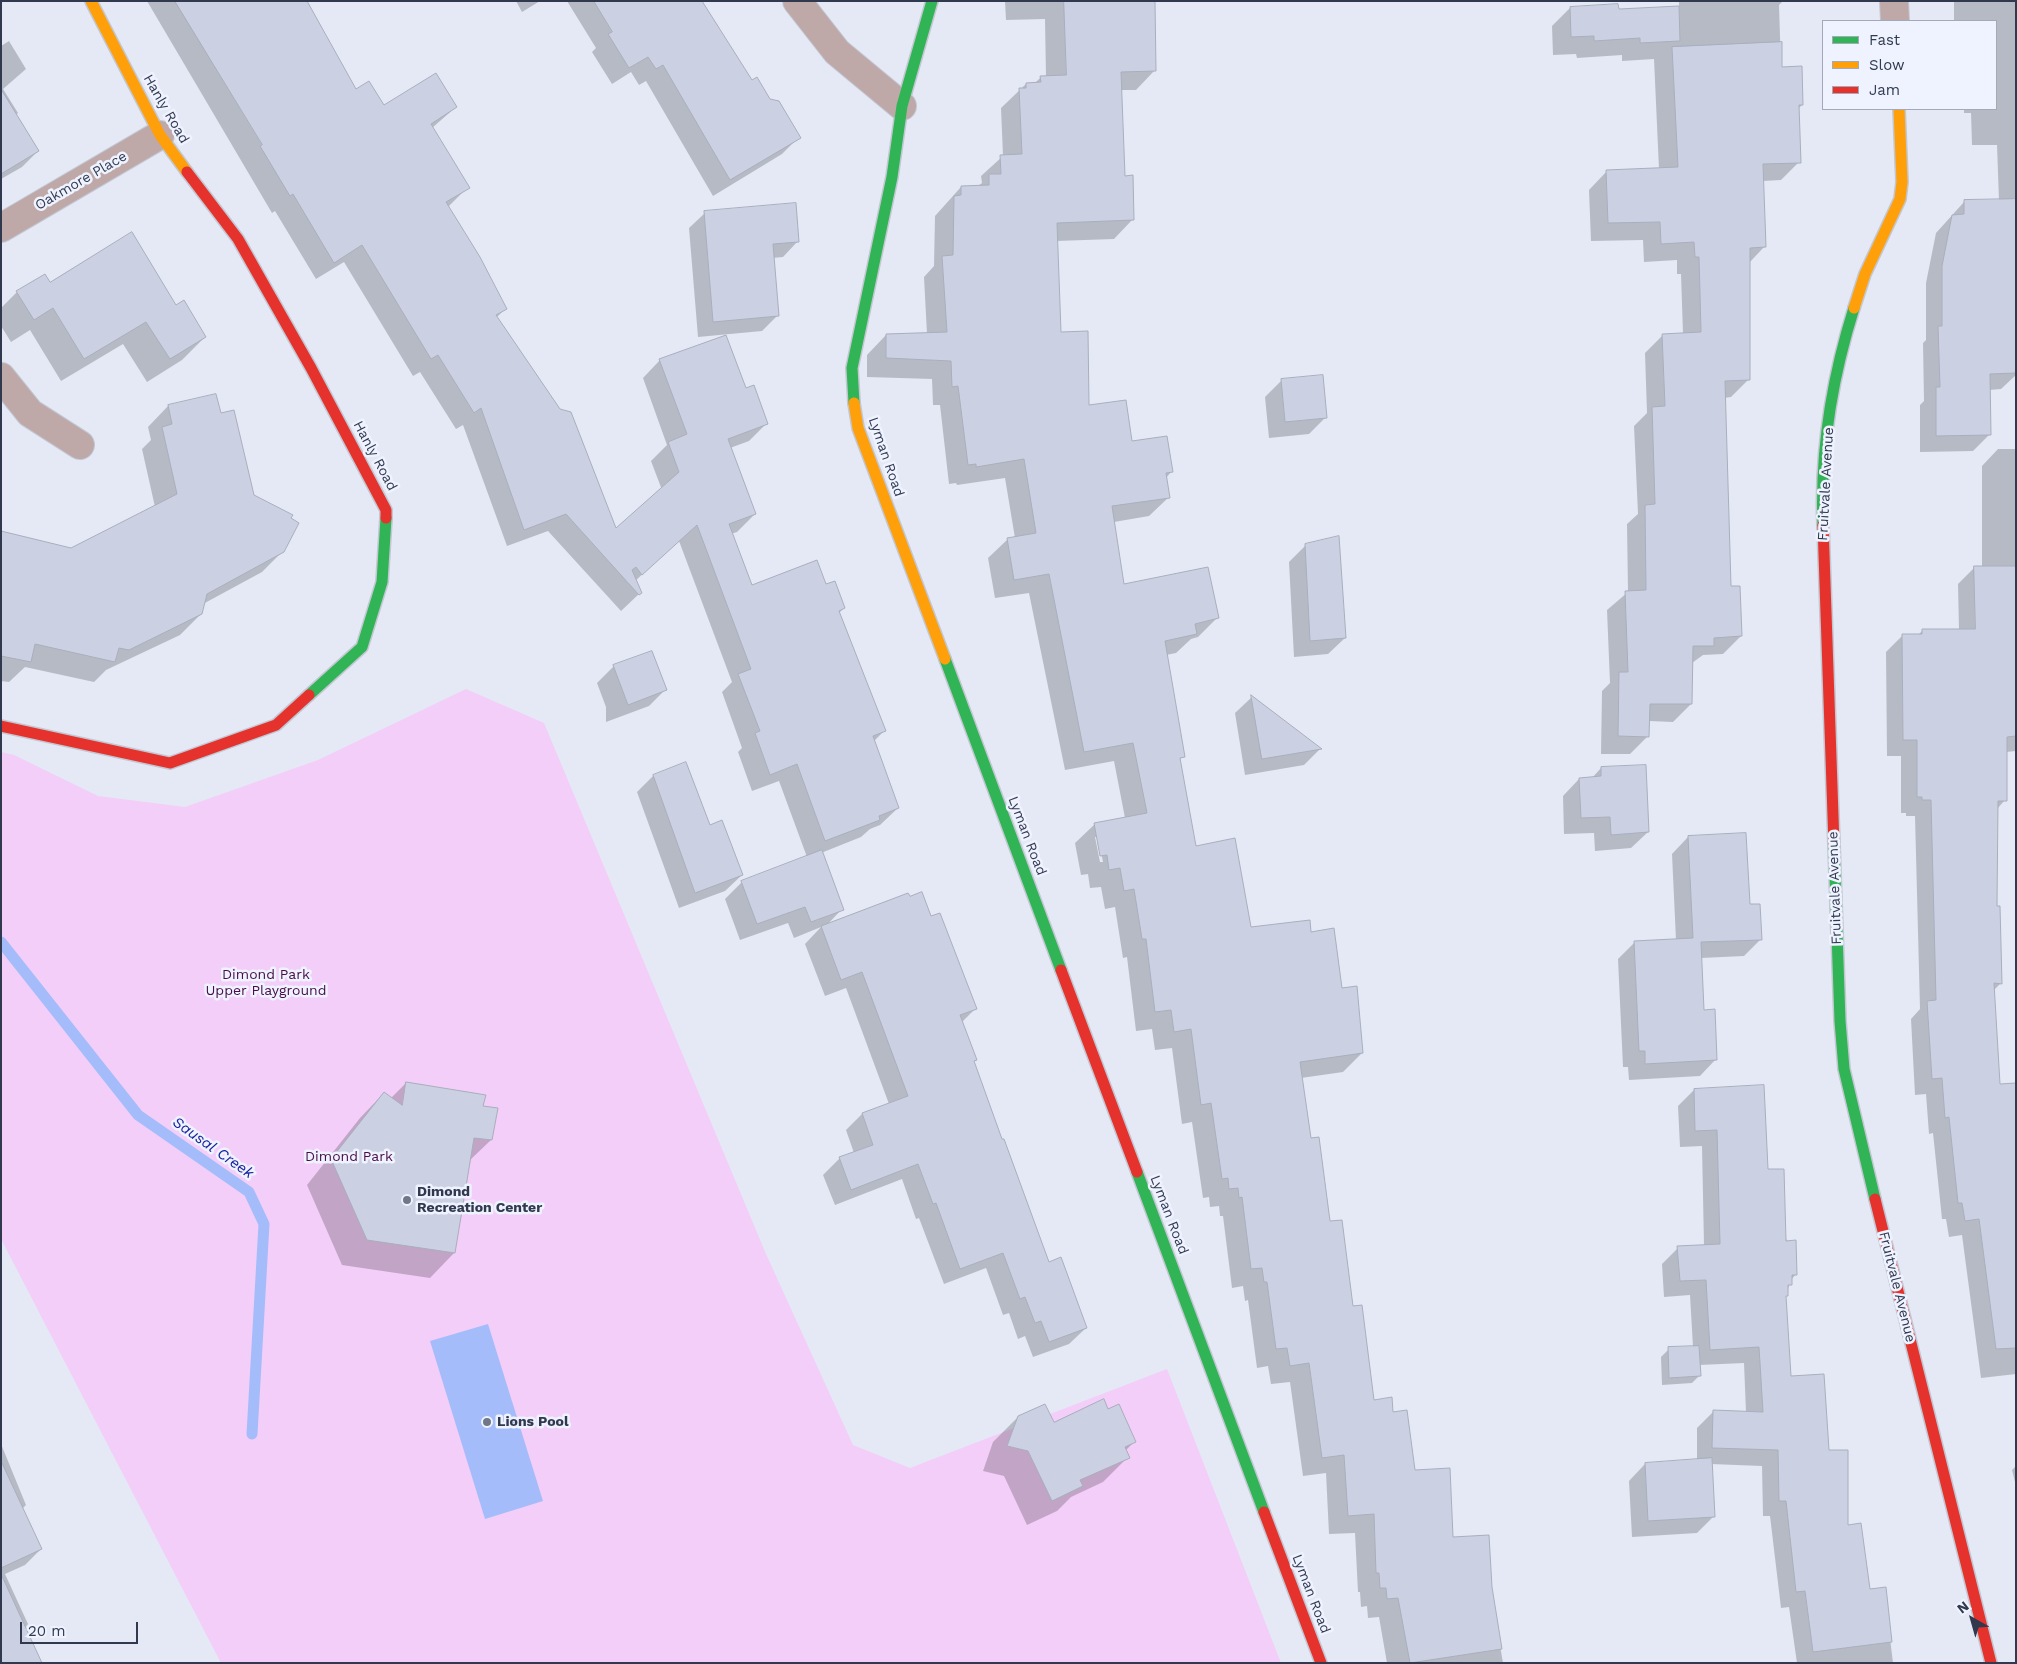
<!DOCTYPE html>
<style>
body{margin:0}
#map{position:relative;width:2017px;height:1664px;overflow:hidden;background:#e4e9f5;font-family:"Work Sans",sans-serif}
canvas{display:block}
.frame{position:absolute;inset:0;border:2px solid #31394f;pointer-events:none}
.legend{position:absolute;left:1822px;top:20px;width:175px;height:90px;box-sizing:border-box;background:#eff3ff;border:1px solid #a3a9b9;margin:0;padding:6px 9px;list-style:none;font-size:15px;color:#31394f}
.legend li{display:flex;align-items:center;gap:10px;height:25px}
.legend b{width:25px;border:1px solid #a3a9b9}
.north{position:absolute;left:1947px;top:1594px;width:50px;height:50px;-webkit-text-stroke:4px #eff3ff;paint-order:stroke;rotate:322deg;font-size:14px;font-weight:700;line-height:20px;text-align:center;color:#31394f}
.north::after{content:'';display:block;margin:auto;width:18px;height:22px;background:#31394f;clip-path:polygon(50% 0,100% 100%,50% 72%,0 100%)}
.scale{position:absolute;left:20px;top:1622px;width:118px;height:22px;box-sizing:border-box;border:2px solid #31394f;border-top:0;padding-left:6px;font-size:15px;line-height:18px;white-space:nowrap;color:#31394f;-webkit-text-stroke:4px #eff3ff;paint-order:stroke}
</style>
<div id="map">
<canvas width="2017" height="1664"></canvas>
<div class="frame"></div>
<ul class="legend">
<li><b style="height:6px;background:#30b455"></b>Fast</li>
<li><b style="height:6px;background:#ff9f0a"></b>Slow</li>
<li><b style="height:6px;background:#e5322d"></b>Jam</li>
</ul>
<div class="north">N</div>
<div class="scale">20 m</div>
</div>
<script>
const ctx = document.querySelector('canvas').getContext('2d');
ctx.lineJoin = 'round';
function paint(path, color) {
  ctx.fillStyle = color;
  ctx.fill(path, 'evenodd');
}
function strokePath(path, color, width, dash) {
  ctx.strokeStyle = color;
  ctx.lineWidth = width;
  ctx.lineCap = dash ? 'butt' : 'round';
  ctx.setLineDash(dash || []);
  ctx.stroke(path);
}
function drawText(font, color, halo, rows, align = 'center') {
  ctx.font = font + ' "Work Sans",sans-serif';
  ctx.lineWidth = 5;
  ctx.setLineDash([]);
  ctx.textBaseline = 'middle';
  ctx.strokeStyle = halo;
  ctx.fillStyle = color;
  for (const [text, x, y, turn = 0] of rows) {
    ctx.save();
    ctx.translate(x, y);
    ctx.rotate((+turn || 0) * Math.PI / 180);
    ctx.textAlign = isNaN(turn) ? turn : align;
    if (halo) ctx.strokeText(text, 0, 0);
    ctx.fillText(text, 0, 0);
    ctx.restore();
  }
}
paint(new Path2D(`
 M466 689 544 723 766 1254 853 1445 910 1468 1167 1369 1281 1663H221L1 1239V752L14 755 98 796 185 807 318 760Z`), '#f3cef8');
paint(new Path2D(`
 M488 1324 543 1501 485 1519 430 1341Z`), '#a5bcfb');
paint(new Path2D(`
 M147 1H292L356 90 384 107H456L432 128 468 187 448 207 506 308 496 318 616 530 662 490 651 461 667 445 643 378 660 360 745 390 767 423 749 441 730 448 755 514 737 532 731 534 751 587 825 585 844 608 839 613 884 731 873 742 898 808 880 825 870 829 861 837 821 853 842 909 826 926 930 918 975 1009 961 1023 976 1060 973 1063 1048 1263 1086 1328 1069 1344 1033 1357 1025 1336 1018 1339 1009 1313 1003 1315 986 1268 944 1284 919 1218 916 1219 902 1179 835 1205 823 1175 840 1158 854 1153 846 1130 862 1114 889 1104 846 988 825 996 805 944 821 927 794 938 788 923 740 940 725 899 742 882 807 857 779 781 752 791 738 752 742 748 722 692 732 682 679 541 635 581 640 593 621 611 548 531 507 546 463 425 456 429 420 372 413 376 344 262 316 279 275 211 272 213Z
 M516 1H540L522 12Z
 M567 1H701L752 82 799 137 782 154 713 196 646 81 639 85 631 72 612 84 592 52 596 48Z
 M1005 1H1152L1155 70 1136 90H1120L1123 177 1133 219 1114 239 1056 241 1060 334 1088 407 1131 442 1171 472 1166 478 1169 497 1149 516 1114 522 1123 585 1217 618 1198 637 1191 639 1176 653 1166 655 1183 756 1179 760 1195 848 1250 929 1310 933 1341 989 1362 1053 1343 1072 1301 1078 1310 1140 1329 1223 1352 1308 1373 1401 1392 1413 1414 1471 1452 1538 1490 1587 1503 1663H1387L1379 1617 1368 1618 1367 1606 1361 1607 1360 1592H1358L1355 1533 1329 1534 1326 1473 1303 1476 1290 1382 1271 1384 1268 1366 1257 1368 1248 1300 1245 1301 1243 1286 1232 1288 1223 1216H1220L1219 1206 1210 1207 1209 1197 1203 1198 1192 1122 1182 1124 1172 1048 1155 1050 1152 1029 1136 1031 1127 957 1123 958 1115 907 1105 909 1101 887 1090 888 1088 874 1081 875 1075 843 1095 824 1125 818 1114 761 1065 770 1029 593 995 598 988 558 1008 539 1015 538 1005 478 957 485 956 483 949 484 940 405H933L932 379 867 377V355L886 335 927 334 924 277 934 266 935 216 961 187 978 186 982 183 981 176 1003 156 1001 108 1026 84H1034L1041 77H1046L1045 19 1006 20ZM1095 837H1098L1103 862H1100Z
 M1679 1H1783L1779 5 1781 68 1802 105 1798 109 1799 162 1781 180 1763 181 1765 246 1749 263V379L1731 397 1724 398 1729 588 1741 636 1723 654 1703 655 1692 663 1691 704 1673 722 1649 721 1648 736 1630 754H1601L1602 691 1610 683 1607 610 1628 592 1627 524 1638 514 1634 426 1647 413 1645 353 1663 335 1683 334 1681 274H1677V260L1644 262 1643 240 1591 241 1589 190 1607 171 1659 169 1654 59 1622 61V55L1577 58 1576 54 1553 55 1552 26 1570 8 1617 10 1679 7Z
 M1954 1H2016V375L2001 389 1989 390V435L1973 451 1920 452V405L1924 401 1923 343 1926 340V283L1936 233 1964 202 1999 201 1997 145H1972L1971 113H1964V109H1996V21H1954Z
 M9 41 26 69 3 89 18 113 16 115 38 151 22 167 1 179V46Z
 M705 213 798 241 783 257 772 258 777 316 762 331 698 337 689 228Z
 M49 283 176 307 205 337 182 360 147 382 123 344 61 381 30 330 11 342 1 326V308L17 292Z
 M1282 380 1326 417 1309 434 1269 438 1265 397Z
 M168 406 220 415 253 495 283 551 262 572 203 604 201 614 180 635 106 670 94 682 25 667 9 682 1 681V532L71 550 155 507 142 449 151 440 148 427Z
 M1998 449H2016V751L2006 752 2005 800 1997 809 1996 907 2001 983 1993 991 1999 1085 2016 1084V1374L1981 1378 1962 1235 1949 1237 1946 1219H1942L1933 1133 1929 1134 1926 1094 1915 1095 1911 1019 1920 1009 1915 816H1906V813H1901V756H1887L1886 652 1902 636 1918 635 1923 630H1959L1958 584 1975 567H1982V466Z
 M1306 545 1345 638 1328 654 1294 657 1289 562Z
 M614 666 665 690 649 706 606 722V707L597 683Z
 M1252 697 1320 749 1304 765 1245 775 1235 713Z
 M1601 768 1648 832 1631 848 1595 851 1594 833 1564 834 1563 796 1579 779 1592 778Z
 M653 776 709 826 742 875 725 891 679 908 637 792Z
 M1688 837 1749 906 1761 939 1744 956 1701 958 1703 1011 1716 1059 1700 1076 1629 1080 1628 1067H1623L1618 959 1635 942 1676 940 1672 854Z
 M406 1083 482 1107 491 1140 469 1161 454 1253 430 1278 342 1265 307 1185 360 1118 384 1093 391 1098Z
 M1694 1090 1767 1170 1796 1274 1791 1280 1785 1298 1790 1377 1828 1451 1847 1526 1869 1591 1884 1589 1893 1663H1797L1789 1607 1781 1608 1770 1516H1763L1762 1466 1711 1464 1714 1516 1697 1533 1632 1537 1629 1481 1645 1464 1697 1461V1428L1713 1412H1746L1744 1363 1699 1365 1700 1375 1692 1383 1662 1385 1661 1357 1669 1349 1693 1347 1690 1295 1664 1297 1662 1264 1678 1248 1704 1246 1702 1146 1680 1147 1678 1106Z
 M1018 1417 1053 1424 1134 1442 1125 1451 1128 1457 1103 1482 1071 1497 1057 1511 1027 1525 1004 1476 983 1471 993 1442Z
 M1 1444 26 1505 22 1509 41 1549 25 1565 5 1574 28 1624 1 1663Z
 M2016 1466V1486L2012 1470Z`), '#0003');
strokePath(new Path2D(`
 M1 942 138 1115 249 1192 264 1224 252 1434`), '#a5bcfb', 11);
const building = new Path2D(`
 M175 1H307L356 89 369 81 384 105 436 73 457 107 431 124 470 188 446 202 480 257 507 309 496 315 560 409 571 412 616 528 679 472 668 442 687 434 659 359 726 335 746 388 754 385 768 424 728 439 756 514 729 524 752 585 817 560 826 584 835 581 845 608 839 611 886 731 873 736 899 808 879 816 880 820 825 841 797 764 770 775 755 733 760 731 738 674 751 669 697 525 642 575 636 567 632 570 642 593 639 595 566 514 524 530 481 408 474 413 438 355 431 359 362 245 334 263 293 194 290 196 260 146 262 145Z
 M594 1H702L752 80 757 77 770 99 779 101 801 138 730 180 663 65 656 69 648 57 629 68 608 34 612 32Z
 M1064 1H1155L1156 71 1121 72 1125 176 1133 175 1134 220 1057 223 1061 332 1088 331 1089 405 1126 400 1132 441 1167 436 1173 472 1166 473 1170 498 1112 506 1124 584 1208 567 1219 618 1195 624 1197 634 1165 641 1185 757 1180 758 1196 846 1235 838 1251 927 1310 920 1311 932 1334 928 1342 988 1357 986 1363 1053 1300 1062 1311 1138 1319 1137 1330 1221 1342 1220 1353 1306 1362 1305 1374 1400 1392 1397 1393 1412 1407 1410 1415 1470 1450 1468 1453 1537 1489 1535 1492 1587 1502 1649 1410 1663 1398 1598 1387 1599 1386 1588H1380L1379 1573H1376L1374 1514 1348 1516 1344 1455 1322 1458 1309 1363 1290 1366 1287 1348 1276 1349 1267 1282H1264L1262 1268 1251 1269 1242 1197 1239 1198 1238 1188 1229 1189 1228 1178 1222 1179 1211 1103 1201 1105 1191 1029 1174 1032 1171 1010 1155 1012 1146 939H1142L1134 889 1124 891 1120 868 1109 870 1107 855 1100 856 1094 823 1147 813 1133 743 1084 752 1049 574 1014 580 1007 538 1036 533 1024 459 976 467V464L968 465 958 386 952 387 951 361 886 358V334L947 332 942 256 953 255 954 196 961 195V186L989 185V174H1001L1000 155 1022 154 1019 88H1026V83L1041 82 1040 76 1066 75Z
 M1618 4 1619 9 1679 6 1680 41 1640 43V38L1594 41V36L1571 37 1570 7Z
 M1782 42V67L1802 66 1803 105H1799L1801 163 1763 164 1766 247 1750 248V380L1725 381 1731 586H1740L1742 636 1714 638V646H1693L1692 704H1650L1649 737 1618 736 1619 672H1628L1625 591 1646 590 1645 505 1655 504 1652 407 1665 406 1662 334 1701 332 1699 257H1695L1694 242 1661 244 1660 222 1608 223 1606 170 1678 167 1672 47Z
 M1 89 39 151 1 174Z
 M2016 199V373L1990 374 1991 435 1936 436V387H1940L1938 326H1942V266L1952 215 1964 214V200Z
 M796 203 799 242 773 244 779 316 713 322 704 211Z
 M132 232 176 305 184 300 206 337 170 359 146 322 84 359 53 308 34 320 16 291 45 274 50 282Z
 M1323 375 1327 418 1285 422 1281 379Z
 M216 394 221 413 234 410 254 495 293 515 291 518 299 523 284 552 207 594 202 614 129 650 119 648 115 662 35 644 31 662 1 656V531L71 548 177 494 162 427 172 424 168 405Z
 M1339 536 1346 638 1310 641 1305 544Z
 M1974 566H2016V736L2007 737V801H1998L1997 906H2000L2002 984 1994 983 2000 1084 2016 1083V1348L1996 1349 1979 1219 1965 1221 1962 1203H1958L1949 1117 1945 1118 1942 1078 1932 1079 1927 1001 1936 1000 1931 800H1922V797H1917V740H1903L1902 634H1922V629H1975Z
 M652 651 667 690 628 705 613 665Z
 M1251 695 1322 749 1262 759Z
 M686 762 710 825 722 820 743 875 695 893 653 775Z
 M1646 765 1649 832 1611 835 1610 817 1581 818 1579 778 1601 776V767Z
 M1746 833 1750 904H1760L1762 940 1701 942 1704 1010 1715 1009 1717 1060 1645 1064V1051H1639L1634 941 1693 938 1688 836Z
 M822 850 844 910 811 922 805 907 757 924 741 881Z
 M922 892 931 916 940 913 977 1009 960 1015 977 1060 974 1061 1002 1139H1004L1049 1262 1061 1257 1087 1328 1049 1342 1041 1321 1035 1323 1025 1297 1020 1299 1003 1253 960 1269 936 1203 933 1204 918 1164 851 1190 839 1157 873 1145 862 1113 908 1096 862 972 841 980 821 926 908 893 910 896Z
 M406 1082 486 1095 483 1106 498 1108 492 1140 474 1138 455 1253 367 1240 331 1159 384 1092 402 1105Z
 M1764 1085 1768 1169H1784L1786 1241 1796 1240 1797 1275H1792V1285H1788V1296H1786L1791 1376 1824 1374 1829 1450H1848V1525L1861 1523 1870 1589 1886 1587 1892 1642 1813 1652 1805 1591 1796 1592 1786 1501H1779L1778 1450 1712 1448 1713 1410 1763 1412 1759 1347 1710 1350 1706 1280 1680 1281 1677 1246 1720 1244 1717 1130 1695 1131 1694 1089Z
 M1699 1346 1701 1376 1669 1378 1668 1347Z
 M1104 1399 1108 1409 1119 1404 1136 1442 1125 1447 1130 1458 1080 1480 1083 1486 1052 1501 1028 1451 1007 1446 1018 1416 1045 1404 1054 1422Z
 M1712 1458 1715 1517 1648 1521 1645 1463Z
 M1 1461 42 1549 1 1568Z
 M1 1574 42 1663H1Z`);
paint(building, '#cbd1e3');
strokePath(building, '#a9aebd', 1);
const street = new Path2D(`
 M797 1 837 52 902 106
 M1894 1 1895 21
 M1 228 160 135
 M1 377 30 413 80 445`);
const fast = new Path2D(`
 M854 403 852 368 892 177 902 106 932 1
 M1823 525C1820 452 1832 378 1854 308
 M945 659 1061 970
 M309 695 362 647 382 582 386 518
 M1834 845 1840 1021 1844 1069 1875 1199
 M1137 1172 1264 1512`);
const slow = new Path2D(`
 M91 1 160 135 187 172
 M1854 308 1865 274 1900 199 1902 182 1899 109
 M854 403 858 428 945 659`);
const jam = new Path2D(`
 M187 172 238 239 311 368 386 510V518
 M1823 525 1834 845
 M1 726 170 763 276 725 309 695
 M1061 970 1137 1172
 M1875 1199 1991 1663
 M1264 1512 1321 1663`);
strokePath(street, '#c2c7d2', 30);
strokePath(fast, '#c2c7d2', 14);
strokePath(slow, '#c2c7d2', 14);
strokePath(jam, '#c2c7d2', 14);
strokePath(street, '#bfa8a8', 28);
strokePath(fast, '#30b455', 11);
strokePath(slow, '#ff9f0a', 11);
strokePath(jam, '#e5322d', 11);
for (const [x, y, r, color] of [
 [407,1200,5,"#707789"],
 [487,1422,5,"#707789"]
]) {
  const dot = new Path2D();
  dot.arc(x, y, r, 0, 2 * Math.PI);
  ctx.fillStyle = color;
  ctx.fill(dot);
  strokePath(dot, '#eff3ff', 2);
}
drawText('14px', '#31394f', '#eff3ff', [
 ["Hanly Road",166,109,60],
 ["Oakmore Place",81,181,-30],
 ["Hanly Road",375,456,62],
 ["Lyman Road",886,457,71],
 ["Fruitvale Avenue",1826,484,-87],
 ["Lyman Road",1027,836,69],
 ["Fruitvale Avenue",1835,888,-92],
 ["Lyman Road",1169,1215,69],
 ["Fruitvale Avenue",1897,1287,76],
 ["Lyman Road",1311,1594,69]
]);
drawText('14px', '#480c47', '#eff3ff', [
 ["Dimond Park",266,975],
 ["Upper Playground",266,991],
 ["Dimond Park",349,1157]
]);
drawText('bold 14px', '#31394f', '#eff3ff', [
 ["Dimond",417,1192],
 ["Recreation Center",417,1208],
 ["Lions Pool",497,1422]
], 'left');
drawText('italic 15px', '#19229d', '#eff3ff', [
 ["Sausal Creek",213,1148,35]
]);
</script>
